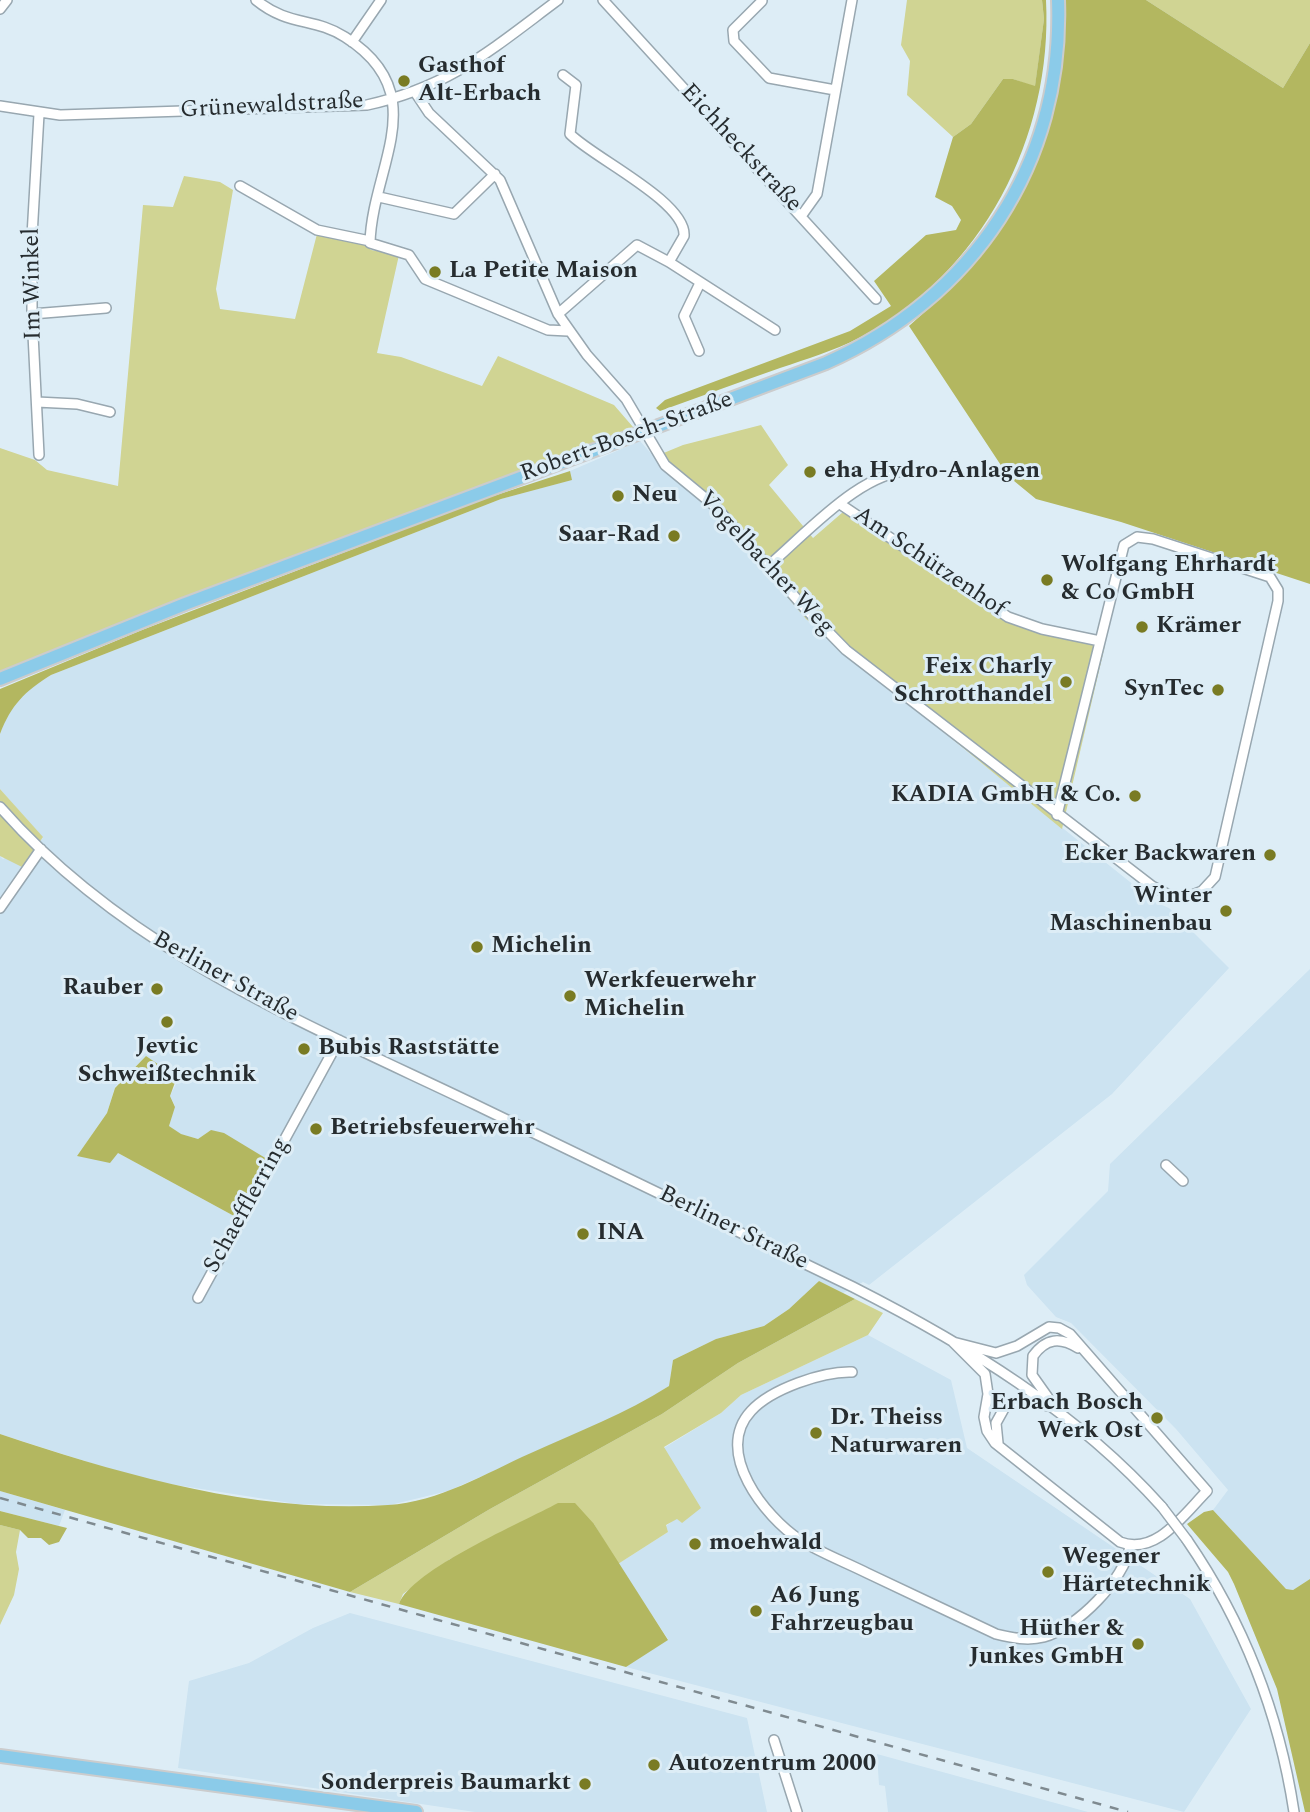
<!DOCTYPE html>
<meta charset="utf-8">
<style>
body{margin:0}
canvas{display:block;background:#ddedf6}
</style>
<canvas width="1310" height="1812"></canvas>
<script>
const ctx = document.querySelector('canvas').getContext('2d');
ctx.lineJoin = 'round';
function paint(path, color) {
  ctx.fillStyle = color;
  ctx.fill(path, 'evenodd');
}
function strokePath(path, color, width, dash) {
  ctx.strokeStyle = color;
  ctx.lineWidth = width;
  ctx.lineCap = dash ? 'butt' : 'round';
  ctx.setLineDash(dash || []);
  ctx.stroke(path);
}
function drawText(font, color, halo, rows, align = 'center') {
  ctx.font = font + ' Spectral,serif';
  ctx.lineWidth = 6;
  ctx.setLineDash([]);
  ctx.textBaseline = 'middle';
  ctx.strokeStyle = halo;
  ctx.fillStyle = color;
  for (const [text, x, y, turn = 0] of rows) {
    ctx.save();
    ctx.translate(x, y);
    ctx.rotate((+turn || 0) * Math.PI / 180);
    ctx.textAlign = isNaN(turn) ? turn : align;
    if (halo) ctx.strokeText(text, 0, 0);
    ctx.fillText(text, 0, 0);
    ctx.restore();
  }
}
paint(new Path2D(`
 M640 441 663 467 702 497 806 619 844 653 1155 902 1169 908 1229 968 1112 1094 869 1285 863 1282 843 1293 819 1281 789 1309 764 1326 716 1339 673 1360 669 1386 626 1413 448 1491 390 1505 297 1504 144 1480 0 1434V856L3 859 43 838 0 789V734L9 709 29 689 51 675 501 499 571 480 570 471ZM146 1056 177 1082 170 1096 175 1106 169 1126 180 1134 198 1139 211 1130 234 1216 118 1153 77 1156 107 1113 115 1087Z
 M1310 969V1579L1293 1590 1286 1589 1213 1510 1228 1490 1176 1429 1071 1323 1056 1317 1027 1285 1024 1275 1108 1191 1110 1164Z
 M868 1335 951 1380 967 1448 1190 1599 1251 1709 1184 1812 626 1667 668 1639 618 1564 668 1532 666 1526 677 1518 682 1523 664 1448 721 1413 741 1395Z
 M0 1491 65 1510 59 1526 0 1511Z
 M350 1613 747 1718 767 1812H475L178 1768 189 1681 249 1663 313 1628Z
 M877 1754 1088 1812H888L885 1786 879 1785Z`), '#cce3f1');
paint(new Path2D(`
 M907 0H1042L1044 19 1035 87 1013 79H1003L971 124 953 137 907 95 910 61 901 45Z
 M1146 0H1310V43L1283 88Z
 M184 176 220 182 233 190 216 289 220 309 295 319 317 234 366 245 371 250 399 255 377 353 401 357 482 386 498 356 614 405 633 427 0 673V448L35 460 47 470 118 486 143 205 173 207Z
 M761 425 788 465 769 485 813 538 843 512 1009 623 1045 634 1105 645 1062 829 806 619 702 497 654 457 683 445Z
 M0 789 43 837 22 867 0 856Z
 M855 1299 883 1313 868 1335 741 1395 721 1413 664 1447 701 1508 682 1523 677 1519 666 1525 668 1532 618 1564 594 1524 450 1559 403 1594 399 1604 350 1592 490 1509 662 1414 738 1363Z
 M0 1525 20 1530 16 1552 19 1569 14 1595 0 1625Z`), '#d0d493');
paint(new Path2D(`
 M1042 0H1046C1053 137 982 274 859 338 833 351 807 359 780 368 739 382 700 397 660 411L656 408 665 400 850 331 891 306 874 281 926 235 956 230 961 220 952 206 935 197 953 137 971 124 1003 79H1013L1035 86 1044 19Z
 M1061 0H1146L1283 88 1310 43V584L1121 522 1036 499 1008 476 909 326 948 291 986 248 1018 197 1044 137Z
 M570 471 572 480 501 499 51 675C25 691 11 705 0 734V689L142 630 478 501Z
 M146 1056 177 1077 170 1096 175 1107 169 1126 181 1134 198 1139 211 1130 224 1133 267 1159 234 1216 118 1153 110 1163 77 1156 107 1113 115 1088Z
 M819 1281 855 1299 738 1363 662 1414 490 1509 350 1592 0 1491V1434C124 1475 255 1514 388 1505 439 1502 486 1473 531 1453 579 1431 625 1414 669 1386L673 1360 716 1339 764 1326 789 1309Z
 M558 1503H575L594 1524 668 1640 626 1667 399 1604C411 1570 523 1522 558 1503Z
 M1213 1510 1286 1589 1293 1590 1310 1579V1812H1305L1277 1689 1234 1584 1228 1572 1187 1524 1204 1512Z
 M0 1511 59 1526 67 1528 59 1542 49 1545 41 1538H28L20 1530 0 1525Z`), '#b3b760');
const minor = new Path2D(`
 M256 0C289 27 314 17 345 37 435 94 372 166 370 243L409 255 425 279 548 330 568 331
 M603 0 876 299
 M762 1 733 30 734 41 769 78 835 90
 M0 9 7 0
 M352 42 381 0
 M563 75 576 85 570 134C592 157 687 202 684 236L669 262
 M415 92 429 113 500 180 558 314 587 355 626 399 665 465 716 507 802 605 846 650 1152 886 1173 897H1187L1202 891 1215 877 1278 601V590L1270 577 1153 539 1137 537 1124 545 1057 815
 M0 106 60 115 367 105C450 87 492 49 558 0
 M39 114 32 236V314L39 455
 M240 186 317 230 370 241
 M379 197 454 214 495 174
 M802 215 817 194 852 0
 M32 314 106 308
 M558 314 637 245 669 262 775 330
 M699 351 684 316 700 283
 M37 402 77 404 110 412
 M840 504 1008 617 1042 629 1100 641
 M768 566C805 535 865 466 916 471
 M0 807C127 952 307 1024 476 1105 602 1165 727 1227 853 1287 967 1345 1076 1411 1162 1507
 M0 908 41 849
 M1166 1165 1183 1181
 M198 1298 339 1040
 M1049 1327 1059 1328 1070 1334 1207 1491C1184 1514 1156 1556 1120 1542L995 1443 987 1431 984 1417 988 1394 985 1374 953 1342 996 1353 1017 1346Z
 M852 1372C823 1371 771 1389 751 1411 713 1452 765 1517 800 1540 821 1553 845 1562 867 1573 910 1593 953 1614 996 1634 1012 1638 1028 1641 1044 1637 1077 1628 1125 1579 1130 1546
 M1049 1399 1032 1375 1033 1356C1046 1338 1060 1337 1078 1348
 M998 1443 996 1423 1006 1405 1028 1400 1048 1406
 M1187 1540C1244 1623 1279 1713 1294 1812
 M774 1740 797 1812`);
const major = new Path2D(`
 M0 679 185 604 826 363C973 298 1064 164 1058 0
 M0 1756 416 1812`);
strokePath(minor, '#98a7b0', 12);
strokePath(major, '#cbcccd', 16);
strokePath(minor, '#fff', 9);
strokePath(major, '#8bcbe9', 12);
strokePath(new Path2D(`
 M0 1498 1128 1812`), '#7f8a90', 2.5, [9, 9]);
const minorBridge = new Path2D(`
 M1162 1507 1187 1540`);
strokePath(minorBridge, '#98a7b0', 12, []);
strokePath(minorBridge, '#fff', 9);
for (const [x, y, r, color] of [
 [404,81,7,"#797b23"],
 [435,272,7,"#797b23"],
 [810,472,7,"#797b23"],
 [618,496,7,"#797b23"],
 [674,536,7,"#797b23"],
 [1047,580,7,"#797b23"],
 [1142,627,7,"#797b23"],
 [1066,682,7,"#797b23"],
 [1218,690,7,"#797b23"],
 [1135,796,7,"#797b23"],
 [1270,855,7,"#797b23"],
 [1226,911,7,"#797b23"],
 [477,947,7,"#797b23"],
 [157,989,7,"#797b23"],
 [570,996,7,"#797b23"],
 [167,1022,7,"#797b23"],
 [304,1049,7,"#797b23"],
 [316,1129,7,"#797b23"],
 [583,1234,7,"#797b23"],
 [1157,1418,7,"#797b23"],
 [816,1433,7,"#797b23"],
 [695,1544,7,"#797b23"],
 [1048,1572,7,"#797b23"],
 [756,1611,7,"#797b23"],
 [1138,1644,7,"#797b23"],
 [654,1765,7,"#797b23"],
 [585,1784,7,"#797b23"]
]) {
  const dot = new Path2D();
  dot.arc(x, y, r, 0, 2 * Math.PI);
  ctx.fillStyle = color;
  ctx.fill(dot);
  strokePath(dot, '#ddedf6', 2.5);
}
drawText('bold 24px', '#262c2f', '#ddedf6', [
 ["Gasthof",418,67],
 ["Alt-Erbach",418,95],
 ["La Petite Maison",449,272],
 ["eha Hydro-Anlagen",824,472],
 ["Neu",632,496],
 ["Saar-Rad",660,536,"right"],
 ["Wolfgang Ehrhardt",1061,566],
 ["& Co GmbH",1061,594],
 ["Krämer",1156,627],
 ["Feix Charly",1052,668,"right"],
 ["Schrotthandel",1052,696,"right"],
 ["SynTec",1204,690,"right"],
 ["KADIA GmbH & Co.",1121,796,"right"],
 ["Ecker Backwaren",1256,855,"right"],
 ["Winter",1212,897,"right"],
 ["Maschinenbau",1212,925,"right"],
 ["Michelin",491,947],
 ["Werkfeuerwehr",584,982],
 ["Michelin",584,1010],
 ["Rauber",143,989,"right"],
 ["Jevtic",167,1048,"center"],
 ["Schweißtechnik",167,1076,"center"],
 ["Bubis Raststätte",318,1049],
 ["Betriebsfeuerwehr",330,1129],
 ["INA",597,1234],
 ["Erbach Bosch",1143,1404,"right"],
 ["Werk Ost",1143,1432,"right"],
 ["Dr. Theiss",830,1419],
 ["Naturwaren",830,1447],
 ["moehwald",709,1544],
 ["Wegener",1062,1558],
 ["Härtetechnik",1062,1586],
 ["A6 Jung",770,1597],
 ["Fahrzeugbau",770,1625],
 ["Hüther &",1124,1630,"right"],
 ["Junkes GmbH",1124,1658,"right"],
 ["Autozentrum 2000",668,1765],
 ["Sonderpreis Baumarkt",571,1784,"right"]
], 'left');
drawText('24px', '#262c2f', '#ddedf6', [
 ["Grünewaldstraße",272,107,-3],
 ["Eichheckstraße",740,149,47],
 ["Im Winkel",34,284,-91],
 ["Robert-Bosch-Straße",627,438,-20],
 ["Am Schützenhof",929,563,34],
 ["Vogelbacher Weg",765,564,47],
 ["Berliner Straße",225,978,29],
 ["Schaefflerring",248,1206,-61],
 ["Berliner Straße",733,1229,26]
]);
</script>
